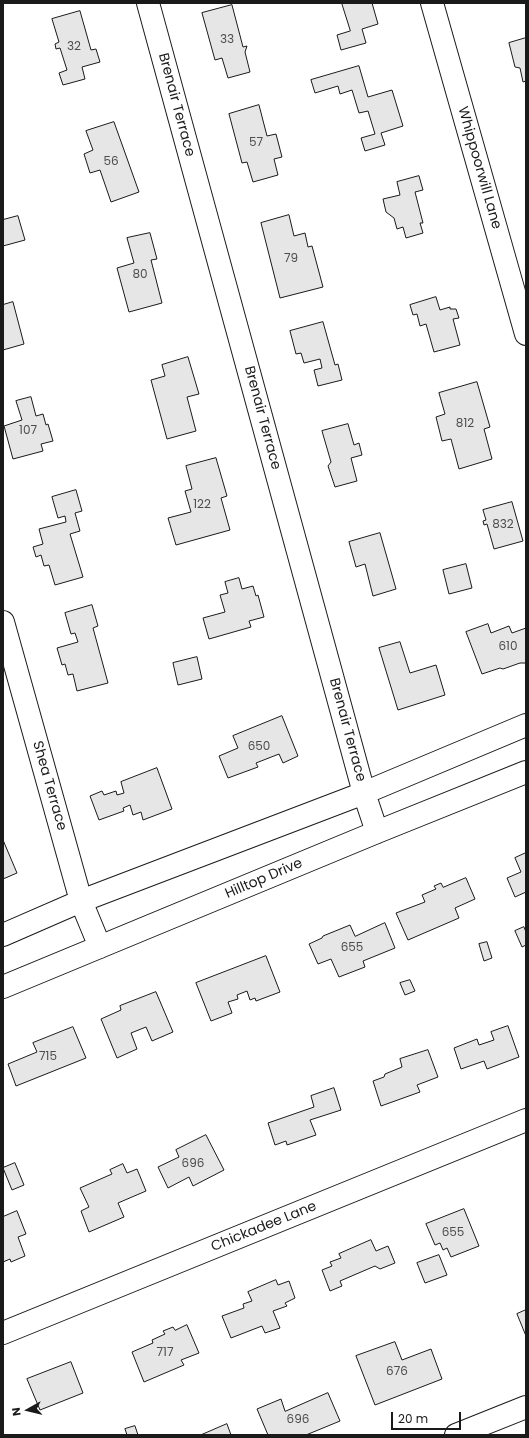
<!DOCTYPE html>
<style>
body{margin:0}
#map{position:relative;width:529px;height:1438px;overflow:hidden;background:#fff;font-family:Poppins,sans-serif}
canvas{display:block}
.frame{position:absolute;inset:0;border:4px solid #1a1a1a;pointer-events:none}
.north{position:absolute;left:8px;top:1390px;width:40px;height:40px;-webkit-text-stroke:3px #fff;paint-order:stroke;rotate:262deg;font-size:11px;font-weight:700;line-height:16px;text-align:center;color:#1a1a1a}
.north::after{content:'';display:block;margin:auto;width:14px;height:18px;background:#1a1a1a;clip-path:polygon(50% 0,100% 100%,50% 72%,0 100%)}
.scale{position:absolute;left:391px;top:1412px;width:70px;height:18px;box-sizing:border-box;border:2px solid #1a1a1a;border-top:0;padding-left:5px;font-size:12px;line-height:14px;white-space:nowrap;color:#1a1a1a;-webkit-text-stroke:3px #fff;paint-order:stroke}
</style>
<div id="map">
<canvas width="529" height="1438"></canvas>
<div class="frame"></div>
<div class="north">N</div>
<div class="scale">20 m</div>
</div>
<script>
const ctx = document.querySelector('canvas').getContext('2d');
ctx.lineJoin = 'round';
function paint(path, color) {
  ctx.fillStyle = color;
  ctx.fill(path, 'evenodd');
}
function strokePath(path, color, width, dash) {
  ctx.strokeStyle = color;
  ctx.lineWidth = width;
  ctx.lineCap = dash ? 'butt' : 'round';
  ctx.setLineDash(dash || []);
  ctx.stroke(path);
}
function drawText(font, color, halo, rows, align = 'center') {
  ctx.font = font + ' Poppins,sans-serif';
  ctx.lineWidth = 3;
  ctx.setLineDash([]);
  ctx.textBaseline = 'middle';
  ctx.strokeStyle = halo;
  ctx.fillStyle = color;
  for (const [text, x, y, turn = 0] of rows) {
    ctx.save();
    ctx.translate(x, y);
    ctx.rotate((+turn || 0) * Math.PI / 180);
    ctx.textAlign = isNaN(turn) ? turn : align;
    if (halo) ctx.strokeText(text, 0, 0);
    ctx.fillText(text, 0, 0);
    ctx.restore();
  }
}
const building = new Path2D(`
 M342 3H372L378 24 362 29 366 43 341 50 337 35 350 31Z
 M232 5 243 47 247 46 245 52 250 72 228 78 222 58 215 60 202 13Z
 M80 11 91 50 96 49 100 62 82 67 85 79 63 85 59 73 67 70 60 48 56 49 55 44 59 42 52 19Z
 M526 38V81L523 82 520 68 515 67 509 43Z
 M359 66 368 97 392 90 403 126 381 133 385 145 365 151 361 138 375 134 368 111 359 113 352 90 340 94 338 86 315 93 311 80Z
 M259 105 267 136 276 134 282 157 274 159 278 175 253 182 247 162 242 163 229 114Z
 M114 122 139 192 111 202 100 170 90 173 84 154 93 150 86 131Z
 M419 176 423 190 415 192 423 223H420L423 233 406 238 403 227 397 229 394 218 386 212 383 199 400 195 397 182Z
 M289 215 294 236 305 233 308 247 312 246 323 287 280 298 261 223Z
 M18 216 25 240 3 246V220Z
 M150 233 157 259 151 260 162 303 129 312 117 268 134 263 127 238Z
 M436 297 440 310 450 307V309H456L459 318 453 319 460 345 434 352 426 324 420 326 417 314 413 315 410 305Z
 M13 302 24 344 3 350V305Z
 M323 322 335 365 338 364 342 380 318 386 314 370 322 368 320 359 304 363 301 353 296 354 290 331Z
 M188 357 199 394 187 397 196 431 167 439 151 380 165 376 162 365Z
 M477 382 490 427 484 429 492 459 459 469 451 439 442 441 436 417 445 414 439 393Z
 M31 397 36 416 43 414 46 425 48 424 53 441 41 444 43 451 13 459 4 426 22 420 16 401Z
 M348 424 354 445 359 443 362 455 351 458 357 481 335 487 328 466 331 462 322 431Z
 M216 458 227 496 221 498 230 530 176 545 168 518 191 512 185 491 192 489 186 466Z
 M76 490 82 511 75 513 80 531 70 534 83 577 55 585 49 565 44 566 41 555 36 557 33 547 43 544 39 529 66 522 65 516 58 518 52 497Z
 M512 502 523 541 494 549 487 524 484 525 483 521 486 520 483 510Z
 M380 533 396 589 373 596 365 564 356 567 349 542Z
 M466 564 472 588 449 594 443 570Z
 M239 578 242 589 253 586 256 596 258 595 264 617 249 621 251 627 209 639 203 618 225 612 220 595 228 593 225 582Z
 M92 605 98 626 93 628 108 683 77 691 73 674 68 675 65 664 62 665 57 648 78 642 75 633 71 634 65 613Z
 M488 624 491 633 509 626 512 633 526 628V663H520L503 669 500 668 482 674 466 632Z
 M400 642 410 673 436 665 445 695 398 710 379 648Z
 M197 657 202 679 178 685 173 663Z
 M282 716 298 756 283 763 279 754 256 763 258 767 228 778 219 756 238 748 233 736Z
 M157 768 172 809 143 820 141 812 133 815 130 805 123 808 124 811 99 820 90 796 102 791 104 795 116 791 117 795 124 793 121 782Z
 M3 840 17 873 3 879Z
 M526 853V892L515 897 507 878 521 872 515 858Z
 M466 878 475 899 455 908 459 918 408 940 396 913 425 902 422 895 436 889 434 886 441 883 443 887Z
 M385 923 395 948 363 961 365 967 339 977 331 959 318 964 309 944 322 938 323 936 350 925 355 936Z
 M524 927 526 932V945L522 947 515 931Z
 M487 942 492 958 484 961 479 944Z
 M266 956 280 992 256 1001 255 998 250 1000 247 991 237 995 238 999 228 1002 232 1013 211 1021 196 983Z
 M410 980 415 991 405 995 400 983Z
 M156 992 173 1032 152 1041 146 1027 131 1033 137 1049 117 1058 101 1019 121 1010 120 1006Z
 M508 1026 519 1057 487 1069 484 1061 461 1069 454 1048 477 1039 479 1045 494 1040 491 1032Z
 M73 1027 86 1058 16 1086 8 1064 37 1052 33 1043Z
 M428 1050 438 1077 417 1085 420 1092 381 1106 373 1081 384 1077 385 1074 402 1067 400 1059Z
 M334 1088 341 1110 310 1120 316 1135 287 1145 286 1141 275 1145 268 1123 314 1107 311 1096Z
 M206 1135 224 1170 193 1186 189 1177 168 1188 158 1167 179 1157 176 1150Z
 M15 1163 24 1185 12 1190 3 1168Z
 M123 1164 127 1173 137 1169 146 1191 118 1203 124 1217 89 1232 81 1211 89 1207 80 1188 112 1174 110 1170Z
 M464 1209 479 1246 451 1257 447 1248 443 1250 440 1243 435 1245 426 1224Z
 M17 1211 26 1234 18 1237 25 1256 11 1262 10 1259 3 1262V1217Z
 M371 1240 376 1251 388 1246 395 1263 380 1269 375 1266 340 1281 342 1286 330 1291 322 1270 332 1266 330 1262 341 1258 339 1254Z
 M439 1255 447 1275 425 1283 417 1263Z
 M276 1280 278 1285 289 1281 295 1298 285 1303 287 1306 273 1311 280 1328 265 1333 262 1326 231 1338 222 1316 244 1308 243 1304 252 1301 248 1292Z
 M526 1310V1336L517 1314Z
 M187 1325 199 1353 181 1360 184 1365 144 1382 132 1352 153 1343 152 1340 165 1334 163 1331 173 1327 175 1330Z
 M395 1342 402 1360 431 1349 442 1379 375 1405 356 1356Z
 M71 1362 83 1393 40 1410 27 1379Z
 M328 1393 340 1421 306 1435H268L257 1409 281 1399 285 1411Z
 M227 1424 231 1435H201Z
 M135 1426 138 1435H127L125 1429Z`);
paint(building, '#e6e6e6');
strokePath(building, '#1a1a1a', 1);
const minor = new Path2D(`
 M148 3 364 793 377 832
 M432 3 526 334
 M3 622 81 901 100 947
 M3 935 81 901 364 793 526 725
 M3 987 377 832 526 772
 M3 1333 526 1120
 M456 1435 526 1407`);
strokePath(minor, '#1a1a1a', 24);
strokePath(minor, '#fff', 22);
drawText('12px', '#4d4d4d', null, [
 ["33",227,40],
 ["32",74,47],
 ["57",256,143],
 ["56",111,162],
 ["79",291,259],
 ["80",140,275],
 ["812",465,424],
 ["107",28,431],
 ["122",202,505],
 ["832",503,525],
 ["610",508,647],
 ["650",259,747],
 ["655",352,948],
 ["715",48,1057],
 ["696",193,1164],
 ["655",453,1233],
 ["717",165,1353],
 ["676",397,1372],
 ["696",298,1420]
]);
drawText('14px', '#1a1a1a', '#fff', [
 ["Brenair Terrace",176,105,75],
 ["Whippoorwill Lane",479,168,74],
 ["Brenair Terrace",262,418,75],
 ["Brenair Terrace",347,730,75],
 ["Shea Terrace",49,786,74],
 ["Hilltop Drive",264,879,-23],
 ["Chickadee Lane",264,1227,-22]
]);
</script>
